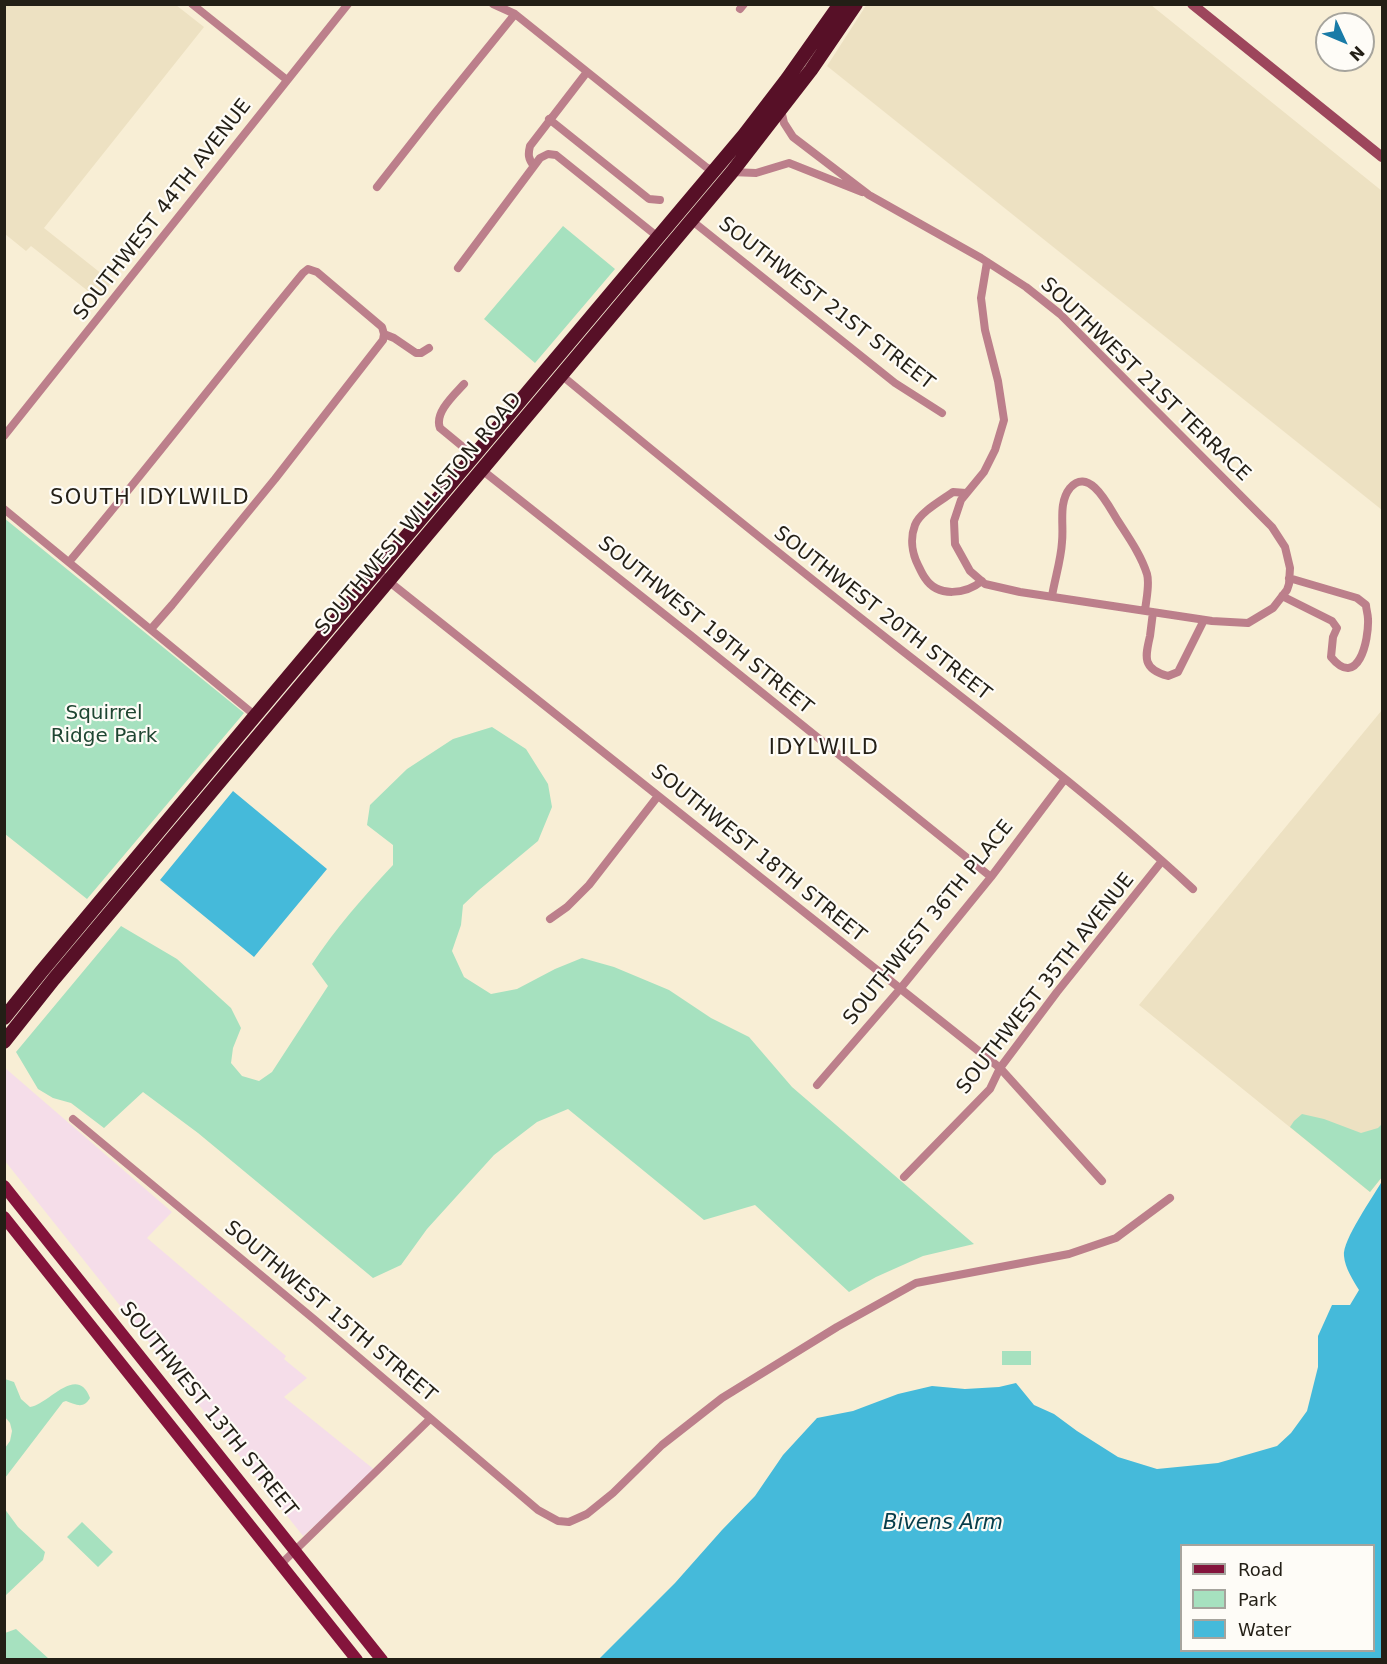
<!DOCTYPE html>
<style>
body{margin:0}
#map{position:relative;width:1387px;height:1664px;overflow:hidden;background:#f8eed5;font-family:"DejaVu Sans",sans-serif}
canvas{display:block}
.frame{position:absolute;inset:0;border:6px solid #231f16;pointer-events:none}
.legend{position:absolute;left:1180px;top:1544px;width:195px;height:108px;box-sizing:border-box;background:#fefcf7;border:2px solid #a6a49d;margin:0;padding:8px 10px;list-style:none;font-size:18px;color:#231f16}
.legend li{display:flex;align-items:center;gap:12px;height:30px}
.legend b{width:30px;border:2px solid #a6a49d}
.north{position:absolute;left:1315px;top:12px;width:60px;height:60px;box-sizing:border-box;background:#fefcf7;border:2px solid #a6a49d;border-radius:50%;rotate:134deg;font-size:16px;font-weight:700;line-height:24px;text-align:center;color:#231f16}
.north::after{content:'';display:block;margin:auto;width:21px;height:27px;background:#197ba7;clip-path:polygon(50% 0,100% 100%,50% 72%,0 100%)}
</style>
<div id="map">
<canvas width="1387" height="1664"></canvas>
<div class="frame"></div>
<ul class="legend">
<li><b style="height:8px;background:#84143c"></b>Road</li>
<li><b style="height:16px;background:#a6e1bf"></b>Park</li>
<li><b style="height:16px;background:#45bada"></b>Water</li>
</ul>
<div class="north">N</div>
</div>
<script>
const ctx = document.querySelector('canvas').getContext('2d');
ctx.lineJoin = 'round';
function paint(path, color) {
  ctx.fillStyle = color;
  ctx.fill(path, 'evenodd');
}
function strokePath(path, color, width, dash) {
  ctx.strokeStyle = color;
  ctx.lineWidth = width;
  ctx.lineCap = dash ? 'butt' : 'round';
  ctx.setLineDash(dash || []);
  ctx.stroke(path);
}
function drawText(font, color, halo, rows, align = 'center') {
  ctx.font = font + ' "DejaVu Sans",sans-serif';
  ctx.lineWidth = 4.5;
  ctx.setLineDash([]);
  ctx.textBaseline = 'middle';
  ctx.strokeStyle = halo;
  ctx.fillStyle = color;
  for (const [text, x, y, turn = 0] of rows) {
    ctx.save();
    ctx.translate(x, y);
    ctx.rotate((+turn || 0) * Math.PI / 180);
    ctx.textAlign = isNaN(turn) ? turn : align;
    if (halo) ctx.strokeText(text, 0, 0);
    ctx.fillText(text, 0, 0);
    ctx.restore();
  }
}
paint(new Path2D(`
 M4 1067 172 1212 147 1238 286 1356 284 1359 307 1378 284 1397 376 1471 303 1536 5 1161Z`), '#f5dde9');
paint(new Path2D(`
 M867 4 1151 5 1382 191V510L827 66Z
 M4 5H176L204 27 44 228 112 282 98 299 31 246 26 251 5 234Z
 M1382 710V1177L1370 1192 1139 1005Z`), '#ede1c2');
paint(new Path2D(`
 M563 226 615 269 535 363 484 319Z
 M4 518 244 713 87 899 5 834Z
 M492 727 526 749 548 784 552 807 538 841 479 890 463 905 461 925 452 951 464 977 491 994 517 989 555 969 582 958 614 967 669 990 711 1018 749 1037 792 1087 974 1244 923 1256 876 1277 849 1292 755 1205 704 1220 568 1109 537 1122 494 1155 427 1229 401 1265 373 1278 198 1133 143 1092 104 1128 71 1103 53 1098 38 1089 16 1052 121 926 177 959 231 1008 241 1028 233 1048 231 1063 242 1076 259 1081 272 1072 328 986 312 964C336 928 363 897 393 865V845L367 825 370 805 407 769 453 739Z
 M1302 1114 1324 1119 1361 1133 1378 1128 1382 1124V1177L1370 1192 1290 1127 1294 1121Z
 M1002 1351H1031V1365H1002Z
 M5 1379 14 1382 21 1399 30 1407C47 1406 77 1363 90 1398 84 1409 76 1405 66 1401L63 1402 5 1478V1448L10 1441 12 1431 10 1423 5 1417Z
 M4 1508 18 1527 45 1552 43 1560 5 1596Z
 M82 1522 113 1552 98 1567 67 1537Z
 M16 1629 49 1659H5V1633Z`), '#a6e1bf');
paint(new Path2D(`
 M233 791 327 869 254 957 160 880Z
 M1382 1181V1659H599L675 1583 722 1530 755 1496 783 1455 817 1418 853 1411 898 1394 932 1386 965 1389 999 1387 1016 1383 1034 1405 1054 1414 1077 1431 1118 1457 1157 1469 1218 1463 1277 1446 1291 1433 1307 1411 1318 1367V1336L1332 1305H1350L1359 1290C1353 1280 1345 1268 1344 1256 1342 1240 1374 1196 1382 1181ZM1182 1546H1374V1650H1182Z`), '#45bada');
strokePath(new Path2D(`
 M192 4 287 80
 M493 4 515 14 706 167 716 172
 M740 9 744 4
 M781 110 784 123 793 137 869 195 981 258 1026 287 1060 314 1272 527 1285 547 1290 568 1289 584 1287 590 1273 608 1248 623 1212 621 1020 592 985 584 970 571 955 544 954 521 961 500 984 472 995 450 1004 420 998 381 985 330 981 298 987 262
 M549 119 649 199 660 200
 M534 166C528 159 528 154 530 146L587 72
 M731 172 756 173 789 163 862 192
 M377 187 435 113 515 14
 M691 220 895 383 942 413
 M458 268 540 158 548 154 556 155 658 237
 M384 334 394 338 416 353H421L429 348
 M560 374C671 466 782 556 895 645 996 724 1099 802 1193 889
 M464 384C454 395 434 413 440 428L474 456
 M4 436 348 4
 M482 470 689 634 991 877
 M966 493 953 492C942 500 920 512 915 525 910 538 912 553 918 565 920 569 922 574 925 578 938 598 966 594 982 581
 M4 509 257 717
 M69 562C149 467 224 369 303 273L308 269 317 272 382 327 384 334
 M377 572 1000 1068 1102 1181
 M1052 596C1055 578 1061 560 1062 542 1064 524 1058 503 1070 488 1090 465 1110 509 1118 521 1129 538 1141 555 1147 574 1150 584 1146 600 1145 611
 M1282 596 1332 621 1337 628 1333 637 1331 657C1358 690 1369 640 1368 619 1368 614 1366 609 1366 605L1357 598 1289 578
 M1153 612C1152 620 1151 628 1150 636 1145 657 1142 669 1168 676L1178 672 1204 620
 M151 629 172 605 275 479 383 340 384 334
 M550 919 567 907 589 885 658 796
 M817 1085 900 989 991 877 1064 780
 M73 1119 315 1320 538 1510 558 1521 569 1522 587 1514 613 1493 662 1445 722 1398 837 1327 916 1283 1069 1254 1116 1238 1170 1198
 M904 1177 990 1089 1000 1068 1057 992 1162 861
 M281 1564 430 1419`), '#bc7f8b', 8);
strokePath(new Path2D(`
 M1192 4 1382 157`), '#9d465c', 10);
strokePath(new Path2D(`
 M4 1186 382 1660
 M4 1217 357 1660`), '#84143c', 12);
strokePath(new Path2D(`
 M4 1018 41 972 255 716 744 135 787 79 840 4
 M4 1042 54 979 732 172 811 70 856 4`), '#571027', 14);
drawText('20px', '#231f16', '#fefcf7', [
 ["SOUTHWEST 44TH AVENUE",163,210,-52],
 ["SOUTHWEST 21ST STREET",826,304,38],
 ["SOUTHWEST 21ST TERRACE",1145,380,44],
 ["SOUTHWEST WILLISTON ROAD",419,514,-50],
 ["SOUTHWEST 20TH STREET",882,614,38],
 ["SOUTHWEST 19TH STREET",705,626,39],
 ["SOUTHWEST 18TH STREET",758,854,39],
 ["SOUTHWEST 36TH PLACE",929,923,-51],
 ["SOUTHWEST 35TH AVENUE",1046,984,-52],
 ["SOUTHWEST 15TH STREET",330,1312,40],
 ["SOUTHWEST 13TH STREET",208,1410,51]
]);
drawText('20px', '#1f4632', '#fefcf7', [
 ["Squirrel",104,714],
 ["Ridge Park",104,737]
]);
ctx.letterSpacing = '1.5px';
drawText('21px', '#231f16', '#fefcf7', [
 ["SOUTH IDYLWILD",150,499],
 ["IDYLWILD",824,749]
]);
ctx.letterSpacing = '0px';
drawText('italic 21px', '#073e4b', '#fefcf7', [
 ["Bivens Arm",943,1524]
]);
</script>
